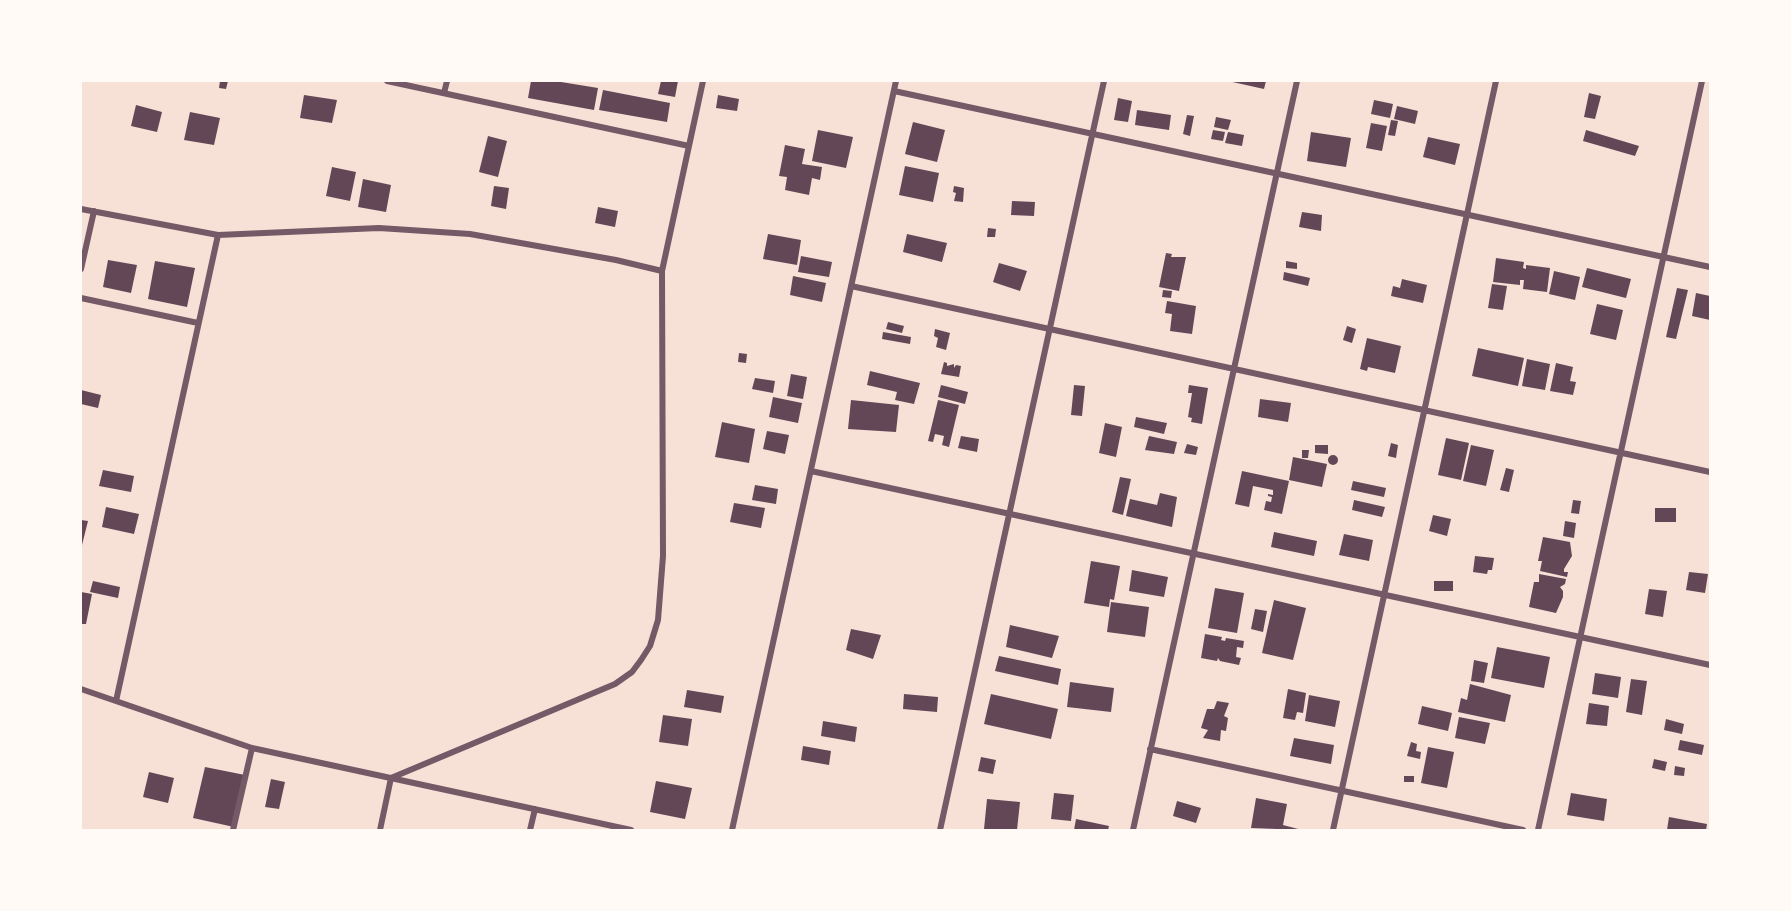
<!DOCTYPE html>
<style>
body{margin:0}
#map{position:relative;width:1791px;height:911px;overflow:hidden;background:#f7e1d7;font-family:"Fira Sans",sans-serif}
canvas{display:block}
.frame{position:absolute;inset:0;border:82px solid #fffaf5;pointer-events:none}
</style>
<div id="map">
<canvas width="1791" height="911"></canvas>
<div class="frame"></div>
</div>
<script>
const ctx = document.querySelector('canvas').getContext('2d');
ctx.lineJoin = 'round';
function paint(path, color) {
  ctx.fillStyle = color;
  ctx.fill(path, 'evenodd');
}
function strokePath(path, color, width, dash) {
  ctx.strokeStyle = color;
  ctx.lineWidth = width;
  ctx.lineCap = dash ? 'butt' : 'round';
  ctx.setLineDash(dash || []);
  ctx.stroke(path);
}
paint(new Path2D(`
 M220 81H228L226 89 219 88Z
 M531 81H555L598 88 594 110 528 98Z
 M661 81H678L675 97 658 94Z
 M1228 81H1266L1264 89Z
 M603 90 670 103 667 122 599 110Z
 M1589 93 1601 96 1595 119 1584 117Z
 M304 95 337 100 332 123 300 118Z
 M718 95 739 99 737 111 716 108Z
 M1118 98 1132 101 1128 122 1114 120Z
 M1374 100 1393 104 1390 118 1371 114Z
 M136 105 162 112 157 132 131 126Z
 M1397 106 1418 111 1415 124 1394 119Z
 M1137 110 1171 115 1169 130 1135 125Z
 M190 112 220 118 214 145 184 140Z
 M1187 115 1194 116 1190 136 1183 134Z
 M1216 117 1231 120 1228 130 1214 127Z
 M1391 120 1398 121 1395 136 1388 135Z
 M913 122 945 130 937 162 905 154Z
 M1371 123 1387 126 1382 151 1366 148Z
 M818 130 853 137 846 168 812 161Z
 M1213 130 1225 132 1223 141 1211 139Z
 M1586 130 1639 146 1635 156 1583 141Z
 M1228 132 1244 135 1242 146 1225 143Z
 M1311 132 1351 138 1346 167 1307 161Z
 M488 136 507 141 498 177 479 172Z
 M1428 137 1460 144 1455 165 1423 157Z
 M785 145 805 149 802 164 822 167 820 180 812 178 809 195 785 190 787 177 779 176Z
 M905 166 939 173 933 202 899 195Z
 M332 167 356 172 350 201 326 196Z
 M363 179 391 185 386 212 358 207Z
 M494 186 509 188 506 209 491 206Z
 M954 186 964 188 963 202 954 201 956 193 953 192Z
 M1012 201 1035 202 1034 216 1011 215Z
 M598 207 618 211 615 227 595 223Z
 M1302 212 1322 215 1321 231 1299 227Z
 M988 228 996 229 995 237H987Z
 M768 234 801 240 797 265 763 259Z
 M907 234 947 243 942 262 903 252Z
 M1166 253 1172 254 1171 257H1186L1179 291 1159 287Z
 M801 256 832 262 829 277 798 272Z
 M1496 258 1524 262 1523 268 1526 269V265L1550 268 1547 292 1523 289 1524 280H1520V285L1493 282Z
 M108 260 137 265 131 293 103 287Z
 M155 261 195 268 187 307 148 299Z
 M1286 261 1297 263V269L1286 268Z
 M999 263 1027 271 1020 291 993 282Z
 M1587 268 1631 279 1626 298 1582 287Z
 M1554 271 1580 277 1575 300 1549 294Z
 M1284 272 1310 278 1308 286 1283 280Z
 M793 276 826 283 822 302 790 295Z
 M1402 279 1427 285 1423 303 1391 296 1393 286 1400 288Z
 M1492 284 1507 286 1503 310 1488 308Z
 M1677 288 1688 290 1676 339 1666 337Z
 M1163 290 1172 291 1171 298 1162 297Z
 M1696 293 1710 296V320L1692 316Z
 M1167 301 1196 306 1192 334 1170 331 1172 314 1165 313Z
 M1597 304 1623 310 1616 340 1590 334Z
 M888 322 904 326 902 333 886 329Z
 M1347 326 1356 329 1352 343 1343 340Z
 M935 329 950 333 946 350 936 347 938 338 934 336Z
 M883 332 911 337 910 344 882 339Z
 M1367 338 1401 346 1395 373 1368 367 1367 371 1360 369Z
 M1478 348 1524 358 1518 386 1472 376Z
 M739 353 747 354 746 363 738 362Z
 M1527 359 1550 364 1545 390 1522 386Z
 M944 362 947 363V366L954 364V368L956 365 961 366 959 377 941 374Z
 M1556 363 1573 367 1570 381 1576 382 1573 395 1550 391Z
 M870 371 920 383 914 404 895 400 897 392 867 385Z
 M791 374 807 377 803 399 787 396Z
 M755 378 775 381 773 393 752 389Z
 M941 385 968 392 965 404 938 397Z
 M1074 385 1085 386 1082 416 1071 415Z
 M1189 385 1208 388 1202 424 1191 422 1192 418 1188 417 1192 393H1188Z
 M81 390 101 395 98 408 81 404Z
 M773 397 802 403 798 423 769 417Z
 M1260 399 1291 403 1288 422 1258 417Z
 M851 400 899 405 896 432 848 429Z
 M938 400 959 405 949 447 942 445 944 436 935 434 933 442 928 441Z
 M1136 417 1167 423 1164 434 1134 427Z
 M722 422 755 429 749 463 715 457Z
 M1105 423 1122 427 1116 457 1099 453Z
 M767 431 789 435 785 454 763 449Z
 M961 436 979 439 977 452 958 448Z
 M1149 436 1177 442 1174 454 1145 450Z
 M1446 438 1469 443 1461 480 1438 475Z
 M1391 443 1398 445 1396 458 1388 456Z
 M1187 444 1198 447 1196 455 1184 453Z
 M1315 445H1328V454L1315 453Z
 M1471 445 1494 450 1486 486 1463 481Z
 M1302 450H1309L1308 458H1302Z
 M1328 460a5 5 0 1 1 10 0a5 5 0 1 1-10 0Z
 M1293 457 1327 464 1322 487 1289 480Z
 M1506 468 1514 470 1509 492 1500 490Z
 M103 470 134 476 131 492 99 486Z
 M1242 471 1289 481 1282 514 1264 510 1266 501 1271 502 1272 497 1268 496V494L1273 495V490L1253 486 1249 507 1235 504Z
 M1120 477 1131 479 1123 515 1112 512Z
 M1353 481 1386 488 1384 497 1351 490Z
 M755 485 778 489 776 504 752 500Z
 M1160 493 1177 497 1172 527 1126 516 1130 499 1157 505Z
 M1354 500 1385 507 1382 517 1352 510Z
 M1573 500 1581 501 1579 514 1571 513Z
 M734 503 765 508 761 528 730 522Z
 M106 507 139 514 134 534 102 527Z
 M1655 508H1676V522H1655Z
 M1433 515 1451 519 1447 536 1429 531Z
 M81 520 88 521 82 545H81Z
 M1565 521 1576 523 1574 538 1563 536Z
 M1274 532 1317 541 1314 556 1271 547Z
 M1344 534 1373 540 1369 561 1339 555Z
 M1543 537 1570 542 1572 556 1564 569V572H1568L1567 577 1540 571 1542 561H1538Z
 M1475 556 1494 558 1492 570H1488L1487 574 1473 572Z
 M1091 561 1120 566 1114 600 1110 599 1109 607 1084 603Z
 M1132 570 1168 577 1164 597 1129 591Z
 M1689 572 1708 574 1705 593 1686 590Z
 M1539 574 1566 579 1565 584 1560 587 1563 591V597L1556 613 1529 607 1534 582H1539Z
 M93 581 120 587 118 598 90 592Z
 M1434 581H1453V591H1434Z
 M1215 588 1244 593 1237 633 1208 628Z
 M1649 589 1667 591 1663 617 1645 614Z
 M81 592 92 594 86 624H81Z
 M1274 600 1306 608 1293 660 1262 653Z
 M1111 602 1149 607 1145 637 1107 632Z
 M1255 609 1267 611 1263 632 1251 629Z
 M1010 625 1059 636 1052 658 1006 647Z
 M851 629 881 635 873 659 846 650Z
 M1205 634 1222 637 1221 640 1225 641 1226 638 1244 641 1243 648 1237 647 1236 657 1241 658 1239 665 1220 661 1218 658 1217 661 1201 658Z
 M1497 647 1550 657 1544 688 1491 678Z
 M999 656 1061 669 1058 685 995 671Z
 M1474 660 1488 663 1484 683 1471 681Z
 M1595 673 1621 677 1618 698 1592 694Z
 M1631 679 1647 681 1642 715 1626 712Z
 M1070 682 1114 688 1111 712 1067 707Z
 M1470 684 1511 695 1505 722 1458 712 1461 698 1467 700Z
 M1288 689 1306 693 1303 713 1297 712 1295 720 1283 718Z
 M687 690 724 696 721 713 684 707Z
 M904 694 938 697 937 712 903 709Z
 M991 694 1058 709 1051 739 984 724Z
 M1309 695 1340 701 1335 727 1305 721Z
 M1217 701 1229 703 1224 716 1228 718 1226 731 1221 730 1220 741 1203 738 1208 730 1201 728 1207 709H1214Z
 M1589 703 1609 706 1607 726 1586 724Z
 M1422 706 1452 713 1448 731 1418 724Z
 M663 715 692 719 688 746 659 742Z
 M1459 717 1490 723 1485 744 1455 738Z
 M1666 719 1684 724 1682 734 1664 730Z
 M823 721 857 727 855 742 821 736Z
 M1294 738 1334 745 1331 764 1290 756Z
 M1680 740 1704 745 1702 755 1678 750Z
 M1411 742 1417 744 1416 751 1421 752 1420 759 1407 756Z
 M803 746 831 751 829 765 801 760Z
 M1428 747 1454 752 1447 788 1421 783Z
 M981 757 996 760 993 774 978 771Z
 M1654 759 1667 762 1665 771 1652 768Z
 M1675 766 1685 768 1684 776 1674 775Z
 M205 767 245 775 234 827 193 818Z
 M149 772 174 778 168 803 143 797Z
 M1404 776H1414V782H1404Z
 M271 779 285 782 279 809 265 807Z
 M656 781 692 788 685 819 650 812Z
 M1054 793 1074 795 1071 821 1051 819Z
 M1571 793 1607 799 1604 821 1567 815Z
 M1256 798 1287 804 1283 825 1302 830 1251 828Z
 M987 799 1020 802 1017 830 984 829Z
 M1177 801 1201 808 1196 823 1173 816Z
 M1669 817 1707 824 1706 830H1667Z
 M1076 819 1109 826 1108 830H1074Z`), '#644757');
strokePath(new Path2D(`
 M387 81 689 146
 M894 91 1710 267
 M444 93 447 81
 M81 209 218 235 379 228 470 234 616 260 662 271
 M81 269 94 211
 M851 286 1710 472
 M81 298 198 323
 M811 471 1710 665
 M81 689 252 748 631 830
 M116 701 218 235
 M1150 749 1523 830
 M233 830 252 748
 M380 830 391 778 615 684 632 672 641 660 650 646 658 620 663 556 662 271 703 81
 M530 830 535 809
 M732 830 896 81
 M940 830 1104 81
 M1133 830 1297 81
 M1333 830 1496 81
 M1538 830 1702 81`), '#755966', 6);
</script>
